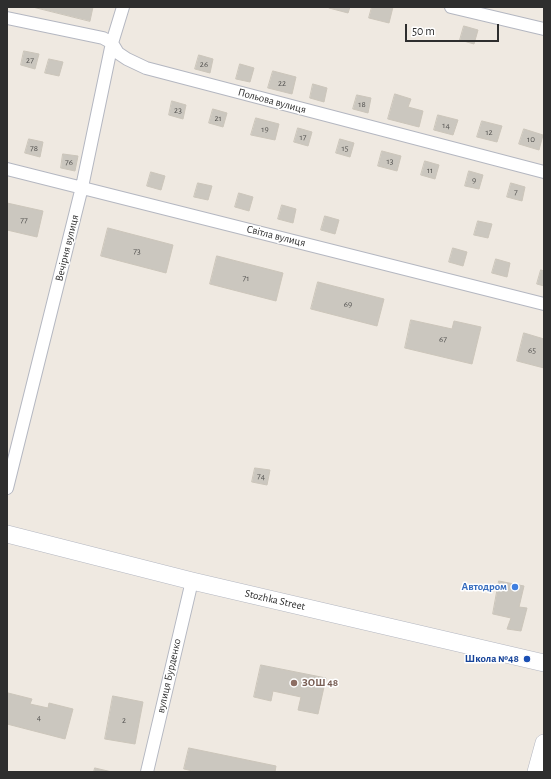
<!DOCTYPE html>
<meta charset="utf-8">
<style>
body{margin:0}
#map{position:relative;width:551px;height:779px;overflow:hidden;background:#efe9e1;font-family:"Alegreya Sans",sans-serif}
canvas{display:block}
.frame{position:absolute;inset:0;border:8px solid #2e2e2e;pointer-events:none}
.scale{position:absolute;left:405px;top:24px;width:94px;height:18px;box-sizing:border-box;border:2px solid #2e2e2e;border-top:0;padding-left:5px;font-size:12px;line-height:14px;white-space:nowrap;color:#2e2e2e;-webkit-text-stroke:3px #fff;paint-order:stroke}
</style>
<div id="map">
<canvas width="551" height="779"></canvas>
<div class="frame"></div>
<div class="scale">50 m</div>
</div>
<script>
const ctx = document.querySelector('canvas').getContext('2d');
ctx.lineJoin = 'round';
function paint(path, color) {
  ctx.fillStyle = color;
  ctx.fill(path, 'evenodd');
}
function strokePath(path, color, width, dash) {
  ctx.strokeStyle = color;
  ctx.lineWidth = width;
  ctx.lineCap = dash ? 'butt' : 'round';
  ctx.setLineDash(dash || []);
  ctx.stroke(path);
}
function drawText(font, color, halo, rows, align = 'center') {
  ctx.font = font + ' "Alegreya Sans",sans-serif';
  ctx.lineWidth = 3;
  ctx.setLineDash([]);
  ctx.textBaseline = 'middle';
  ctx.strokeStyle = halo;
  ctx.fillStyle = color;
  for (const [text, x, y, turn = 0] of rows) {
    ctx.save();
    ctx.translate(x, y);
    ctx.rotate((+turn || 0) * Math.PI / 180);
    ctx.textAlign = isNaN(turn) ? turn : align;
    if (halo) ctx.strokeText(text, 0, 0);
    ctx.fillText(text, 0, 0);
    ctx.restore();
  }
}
const building = new Path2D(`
 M33 7H93L90 21Z
 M329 7H350L348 13 329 8Z
 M372 7H393L389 23 369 18Z
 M464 26 478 30 474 44 460 40Z
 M24 51 39 54 35 69 21 65Z
 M199 55 213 59 210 73 195 69Z
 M49 59 63 62 59 76 45 73Z
 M240 64 254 68 250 82 236 79Z
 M273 71 296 77 292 94 268 88Z
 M313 84 327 88 324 102 310 98Z
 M395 94 411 99 408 107 423 111 419 127 388 119Z
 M357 95 371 98 368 113 353 109Z
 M172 101 186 105 183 119 169 115Z
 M213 109 227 113 223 127 209 123Z
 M438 115 458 120 453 135 434 130Z
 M256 118 279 124 275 140 251 135Z
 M482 121 502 126 497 142 477 137Z
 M298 128 312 132 308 146 294 142Z
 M524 129 543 135 539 150 519 144Z
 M29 139 43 142 40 157 25 153Z
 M340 139 354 143 350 157 336 153Z
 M382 151 401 156 397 171 378 166Z
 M63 154 78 156 75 171 61 168Z
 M425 161 439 165 435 179 421 175Z
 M469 171 483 175 479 189 465 186Z
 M151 172 165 176 161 190 147 186Z
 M198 183 212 186 208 200 194 197Z
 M511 183 525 187 522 201 507 197Z
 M239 193 253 197 249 211 235 207Z
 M7 203 43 211 37 237 7 230Z
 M282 205 296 209 293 223 278 219Z
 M325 216 339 220 335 234 321 230Z
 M478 221 492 224 488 238 474 235Z
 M108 228 173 245 166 273 101 256Z
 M453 248 467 252 463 266 449 262Z
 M217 256 283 273 276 301 210 284Z
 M496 259 510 263 507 277 492 273Z
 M541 270 544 271V286L537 284Z
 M318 282 384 299 377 326 311 309Z
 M411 320 452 329 454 321 481 327 472 364 405 348Z
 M524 333 544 339V368L517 361Z
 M255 468 270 470 267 485 252 482Z
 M499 581 524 586 519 607 527 608 521 631 507 629 511 618 493 614Z
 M261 665 326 678 318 714 298 710 301 697 273 691 271 701 254 697Z
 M8 693 32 699 30 704 48 708 49 703 73 709 65 739 7 724V699Z
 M113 696 143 702 135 744 105 739Z
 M189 748 276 766 275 772H197L184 769Z
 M95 768 112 772H94Z`);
paint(building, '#cbc7bf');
strokePath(building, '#cbc5ba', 1);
const street = new Path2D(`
 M451 7 544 29
 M7 18 103 38 112 43 118 53 127 59 146 68 544 172
 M7 169 544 304
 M7 488 82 187 112 43 123 7
 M147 772 192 581`);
const secondary = new Path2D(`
 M7 534 192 581 544 663
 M536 772 544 743`);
strokePath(street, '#b4b7c1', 14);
strokePath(secondary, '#b4b7c1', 18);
strokePath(street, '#fff', 12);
strokePath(secondary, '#fff', 17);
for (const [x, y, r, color] of [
 [515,587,4,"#3f7fe0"],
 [527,659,4,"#1a4fb4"],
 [294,683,4,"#8d6e63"]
]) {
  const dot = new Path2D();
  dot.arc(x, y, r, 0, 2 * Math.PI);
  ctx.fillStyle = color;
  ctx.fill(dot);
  strokePath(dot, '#fff', 1.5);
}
drawText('9px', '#555452', null, [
 ["27",30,60],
 ["26",204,64],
 ["22",282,83],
 ["18",362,104],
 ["23",178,110],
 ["21",218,118],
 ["14",446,125],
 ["19",265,129],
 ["12",489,132],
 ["17",303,137],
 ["10",531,139],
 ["78",34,148],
 ["15",345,148],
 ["13",390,161],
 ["76",69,162],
 ["11",430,170],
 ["9",474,180],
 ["7",516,192],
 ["77",24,220],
 ["73",137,251],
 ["71",246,278],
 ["69",348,304],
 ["67",443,339],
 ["65",532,350],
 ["74",261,476],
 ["4",39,717],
 ["2",124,720]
]);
drawText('11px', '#2e2e2e', '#fff', [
 ["Польова вулиця",272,101,15],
 ["Світла вулиця",276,236,14],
 ["Вечірня вулиця",67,248,-76],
 ["Stozhka Street",275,600,13],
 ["вулиця Бурденко",169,676,-77]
]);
drawText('bold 11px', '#366cbe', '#fff', [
 ["Автодром",507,587]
], 'right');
drawText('bold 11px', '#164399', '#fff', [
 ["Школа №48",519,659]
], 'right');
drawText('bold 11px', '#785e54', '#fff', [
 ["ЗОШ 48",302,683]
], 'left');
</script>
